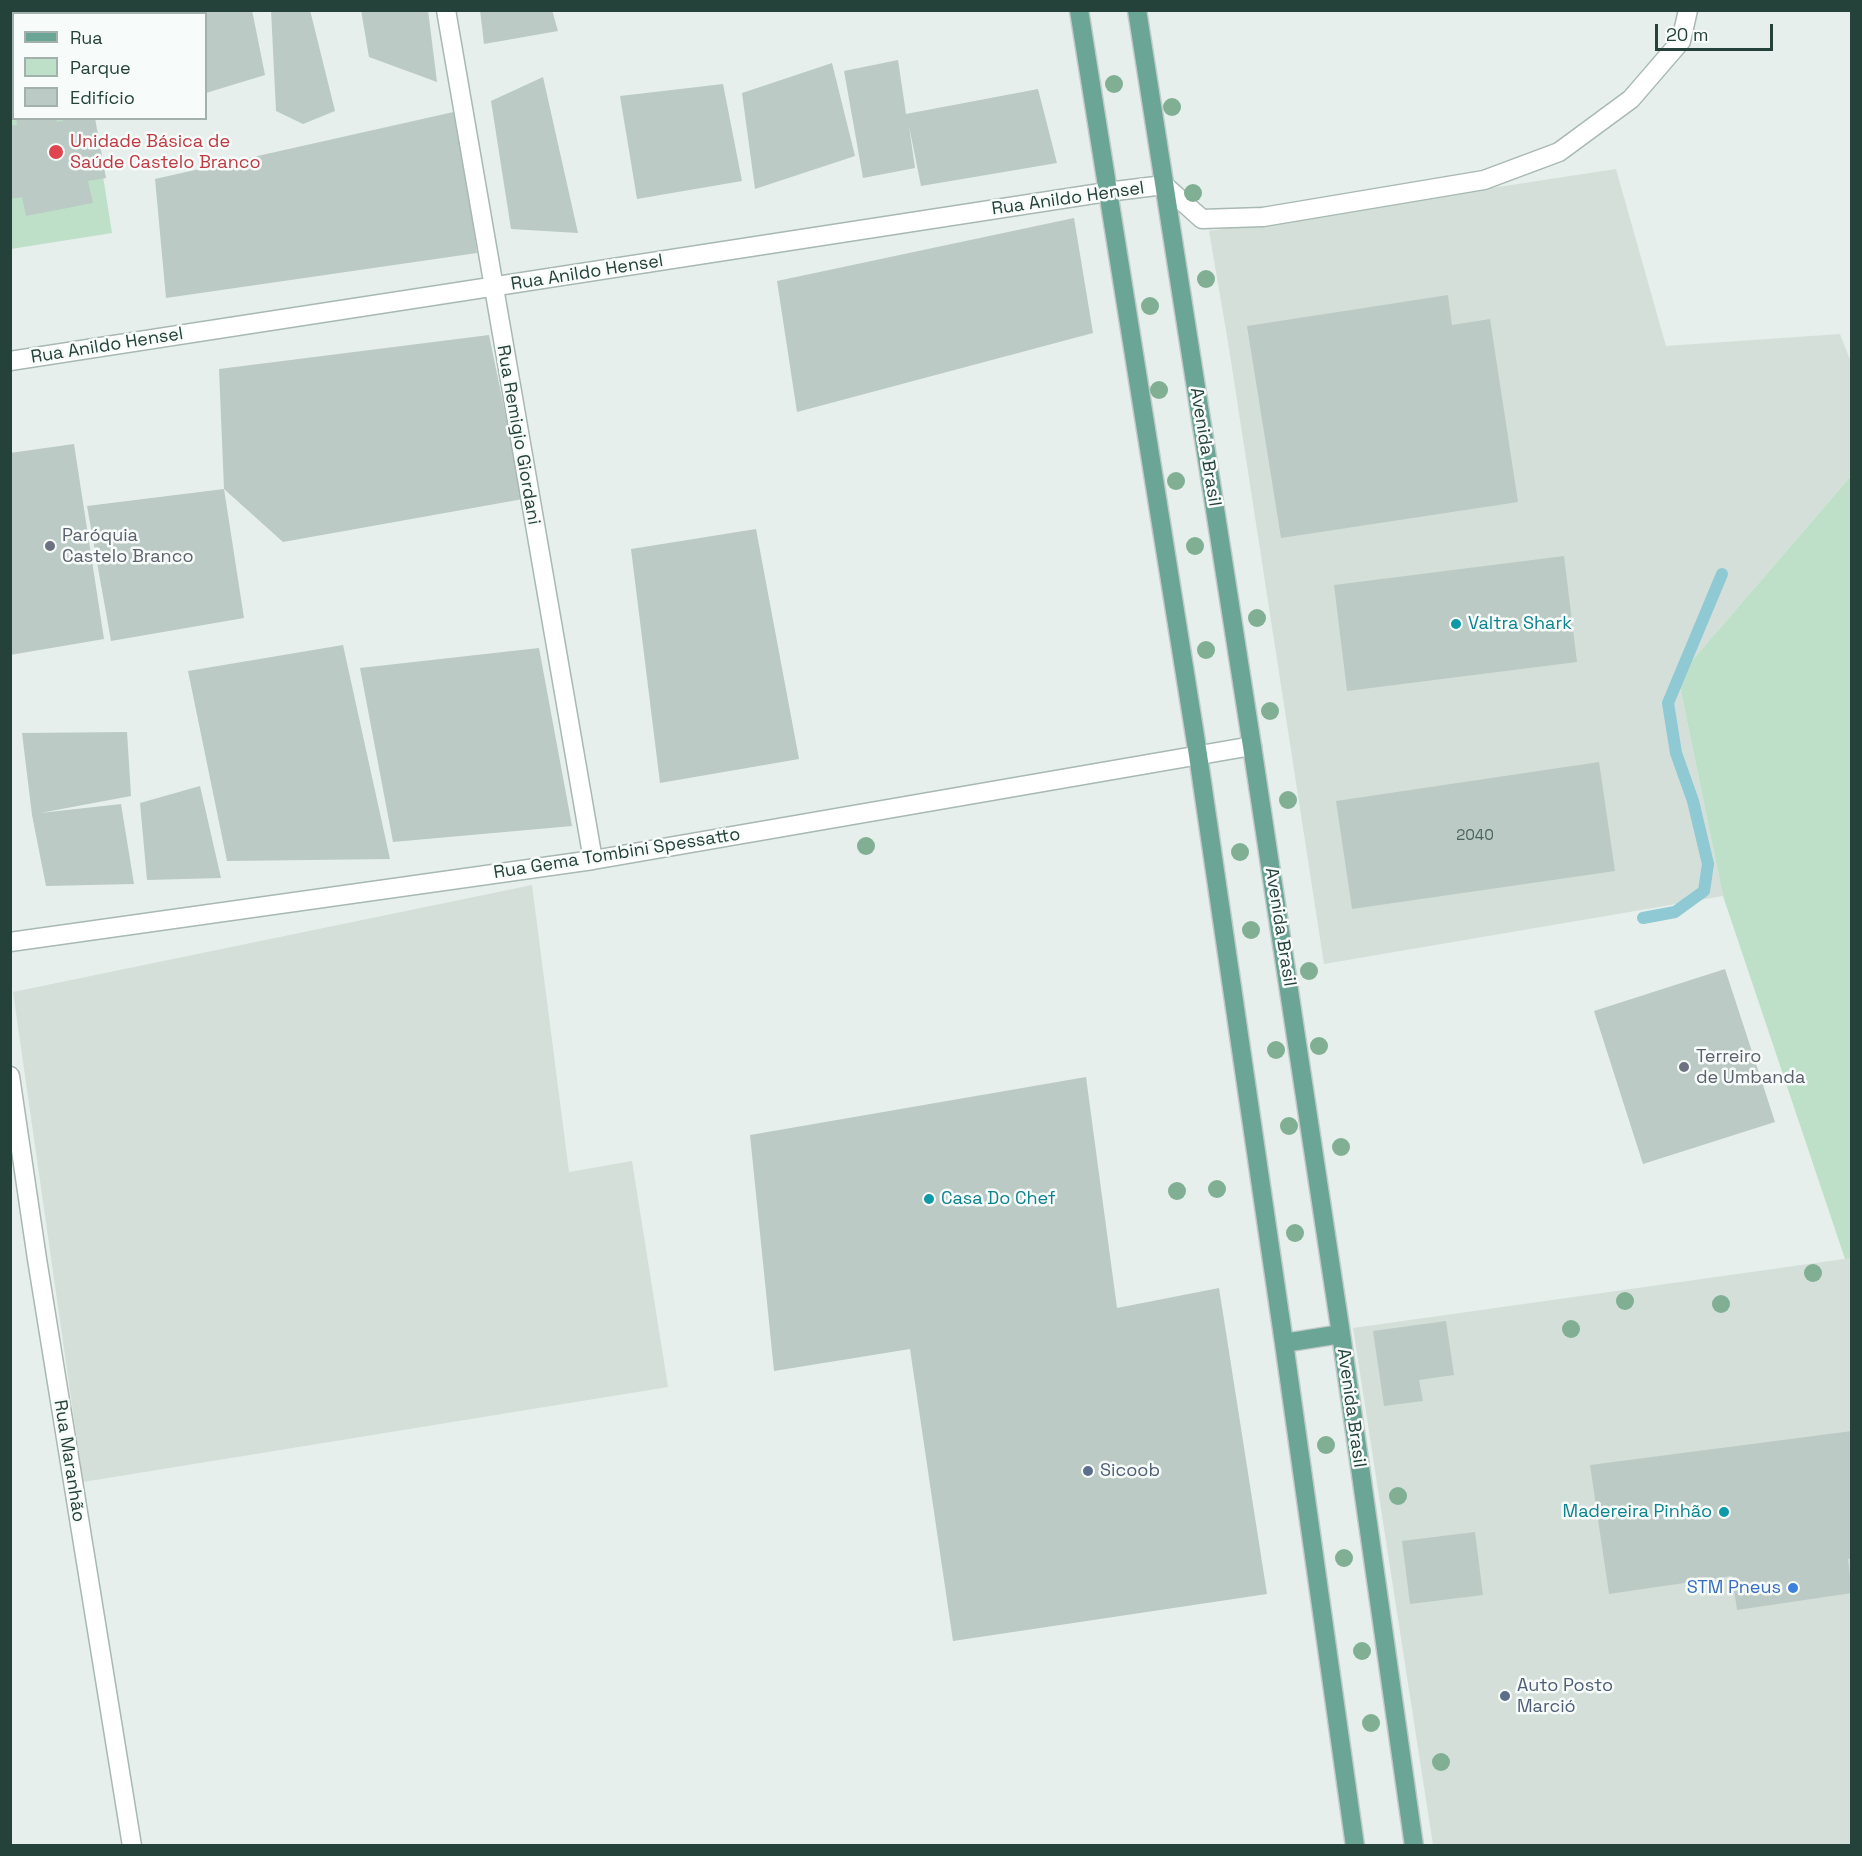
<!DOCTYPE html>
<meta charset="utf-8">
<style>
body{margin:0}
#map{position:relative;width:1862px;height:1856px;overflow:hidden;background:#e6efeb;font-family:"Space Grotesk",sans-serif}
canvas{display:block}
.frame{position:absolute;inset:0;border:12px solid #24423a;pointer-events:none}
.legend{position:absolute;left:12px;top:12px;width:195px;height:108px;box-sizing:border-box;background:#f7fbf9;border:2px solid #a3b1ad;margin:0;padding:8px 10px;list-style:none;font-size:18px;color:#24423a}
.legend li{display:flex;align-items:center;gap:12px;height:30px}
.legend b{width:30px;border:2px solid #a3b1ad}
.scale{position:absolute;left:1655px;top:24px;width:118px;height:27px;box-sizing:border-box;border:3px solid #24423a;border-top:0;padding-left:8px;font-size:18px;line-height:21px;white-space:nowrap;color:#24423a;-webkit-text-stroke:4px #f7fbf9;paint-order:stroke}
</style>
<div id="map">
<canvas width="1862" height="1856"></canvas>
<div class="frame"></div>
<ul class="legend">
<li><b style="height:8px;background:#6aa596"></b>Rua</li>
<li><b style="height:16px;background:#bfe0c8"></b>Parque</li>
<li><b style="height:16px;background:#bbcac4"></b>Edifício</li>
</ul>
<div class="scale">20 m</div>
</div>
<script>
const ctx = document.querySelector('canvas').getContext('2d');
ctx.lineJoin = 'round';
function paint(path, color) {
  ctx.fillStyle = color;
  ctx.fill(path, 'evenodd');
}
function strokePath(path, color, width, dash) {
  ctx.strokeStyle = color;
  ctx.lineWidth = width;
  ctx.lineCap = dash ? 'butt' : 'round';
  ctx.setLineDash(dash || []);
  ctx.stroke(path);
}
function drawText(font, color, halo, rows, align = 'center') {
  ctx.font = font + ' "Space Grotesk",sans-serif';
  ctx.lineWidth = 5;
  ctx.setLineDash([]);
  ctx.textBaseline = 'middle';
  ctx.strokeStyle = halo;
  ctx.fillStyle = color;
  for (const [text, x, y, turn = 0] of rows) {
    ctx.save();
    ctx.translate(x, y);
    ctx.rotate((+turn || 0) * Math.PI / 180);
    ctx.textAlign = isNaN(turn) ? turn : align;
    if (halo) ctx.strokeText(text, 0, 0);
    ctx.fillText(text, 0, 0);
    ctx.restore();
  }
}
paint(new Path2D(`
 M1616 169 1666 346 1840 334 1851 362V476L1678 677 1723 896 1324 964 1228 342 1209 231Z
 M532 885 569 1172 632 1161 668 1387 83 1482 13 992Z
 M1851 1258V1845H1433L1353 1328Z`), '#d4dfda');
paint(new Path2D(`
 M10 11H77V13L14 14V118L94 119 112 233 11 249Z
 M1851 476 1852 1258 1845 1259 1723 896 1678 677Z`), '#bfe0c8');
strokePath(new Path2D(`
 M1643 918 1675 912 1704 891 1708 864 1693 801 1676 753 1668 703 1722 574`), '#8ec9d4', 12);
paint(new Path2D(`
 M139 10H252L265 75 206 93V14H139Z
 M271 10H310L335 111 303 124 276 111Z
 M361 10H428L437 82 369 57Z
 M480 10H552L558 31 484 44Z
 M898 60 906 114 1038 89 1057 163 921 186 909 126 915 168 863 178 844 71Z
 M832 63 855 156 755 189 742 93Z
 M543 77 578 233 511 229 491 101Z
 M723 84 742 181 637 199 620 96Z
 M458 111 477 253 166 298 155 179Z
 M16 118H56L57 122 73 118H95L106 178 88 181 93 203 26 216 22 197 10 199V126L17 125Z
 M1074 218 1093 333 797 412 777 281Z
 M1448 295 1452 325 1490 319 1518 502 1281 538 1247 326Z
 M489 335 523 499 283 542 224 489 219 369Z
 M74 444 104 639 10 655V453Z
 M224 489 244 618 111 641 87 506Z
 M756 529 799 759 660 783 631 549Z
 M1564 556 1577 662 1347 691 1334 585Z
 M343 645 390 859 227 861 188 671Z
 M539 648 572 826 393 842 360 668Z
 M127 732 131 796 40 813 121 804 134 884 46 886 32 815 22 733Z
 M1599 762 1615 871 1352 909 1336 801Z
 M200 786 221 878 147 880 140 803Z
 M1725 969 1775 1122 1643 1164 1594 1011Z
 M1086 1077 1117 1308 1219 1288 1267 1594 953 1641 910 1349 774 1371 750 1135Z
 M1446 1321 1454 1375 1419 1380 1423 1401 1384 1406 1373 1331Z
 M1852 1431V1558L1848 1559 1852 1593 1737 1610 1732 1576 1609 1594 1590 1465Z
 M1475 1532 1483 1595 1410 1604 1402 1541Z`), '#bbcac4');
const minor = new Path2D(`
 M446 10 593 860
 M10 361 1107 192 1164 185 1202 219 1263 217 1484 180 1559 152 1631 99 1681 41 1688 10
 M10 942 593 860 1252 746
 M10 1076 37 1259 132 1846`);
const major = new Path2D(`
 M1079 10 1198 755 1284 1343 1355 1846
 M1137 10 1252 746 1341 1334 1414 1846
 M1284 1343 1341 1334`);
strokePath(minor, '#a8b8b2', 21);
strokePath(major, '#c2cac8', 21);
strokePath(minor, '#fff', 18);
strokePath(major, '#6aa596', 18);
ctx.fillStyle = '#80af93';
for (const [x, y] of [
 [1114,84],
 [1172,107],
 [1193,193],
 [1206,279],
 [1150,306],
 [1159,390],
 [1176,481],
 [1195,546],
 [1257,618],
 [1206,650],
 [1270,711],
 [1288,800],
 [866,846],
 [1240,852],
 [1251,930],
 [1309,971],
 [1319,1046],
 [1276,1050],
 [1289,1126],
 [1341,1147],
 [1217,1189],
 [1177,1191],
 [1295,1233],
 [1813,1273],
 [1625,1301],
 [1721,1304],
 [1571,1329],
 [1326,1445],
 [1398,1496],
 [1344,1558],
 [1362,1651],
 [1371,1723],
 [1441,1762]
]) {
  ctx.beginPath();
  ctx.arc(x, y, 9, 0, 2 * Math.PI);
  ctx.fill();
}
for (const [x, y, r, color] of [
 [56,152,8,"#e0444e"],
 [50,546,6,"#6b7280"],
 [1456,624,6,"#0f9aa8"],
 [1684,1067,6,"#6b7280"],
 [929,1199,6,"#0f9aa8"],
 [1088,1471,6,"#5c6f8a"],
 [1724,1512,6,"#0f9aa8"],
 [1793,1588,6,"#3f7fe0"],
 [1505,1696,6,"#5c6f8a"]
]) {
  const dot = new Path2D();
  dot.arc(x, y, r, 0, 2 * Math.PI);
  ctx.fillStyle = color;
  ctx.fill(dot);
  strokePath(dot, '#f7fbf9', 2);
}
drawText('15px', '#4a645c', null, [
 ["2040",1475,836]
]);
drawText('18px', '#be3a42', '#f7fbf9', [
 ["Unidade Básica de",70,142],
 ["Saúde Castelo Branco",70,163]
], 'left');
drawText('18px', '#24423a', '#f7fbf9', [
 ["Rua Anildo Hensel",1068,199,-8],
 ["Rua Anildo Hensel",587,273,-9],
 ["Rua Anildo Hensel",107,346,-9],
 ["Rua Remigio Giordani",518,435,80],
 ["Avenida Brasil",1205,447,81],
 ["Rua Gema Tombini Spessatto",617,854,-9],
 ["Avenida Brasil",1280,927,81],
 ["Avenida Brasil",1351,1408,82],
 ["Rua Maranhão",69,1461,81]
]);
drawText('18px', '#5b616d', '#f7fbf9', [
 ["Paróquia",62,536],
 ["Castelo Branco",62,557],
 ["Terreiro",1696,1057],
 ["de Umbanda",1696,1078]
], 'left');
drawText('18px', '#0d838f', '#f7fbf9', [
 ["Valtra Shark",1468,624],
 ["Casa Do Chef",941,1199],
 ["Madereira Pinhão",1712,1512,"right"]
], 'left');
drawText('18px', '#4e5e75', '#f7fbf9', [
 ["Sicoob",1100,1471],
 ["Auto Posto",1517,1686],
 ["Marció",1517,1707]
], 'left');
drawText('18px', '#366cbe', '#f7fbf9', [
 ["STM Pneus",1781,1588]
], 'right');
</script>
